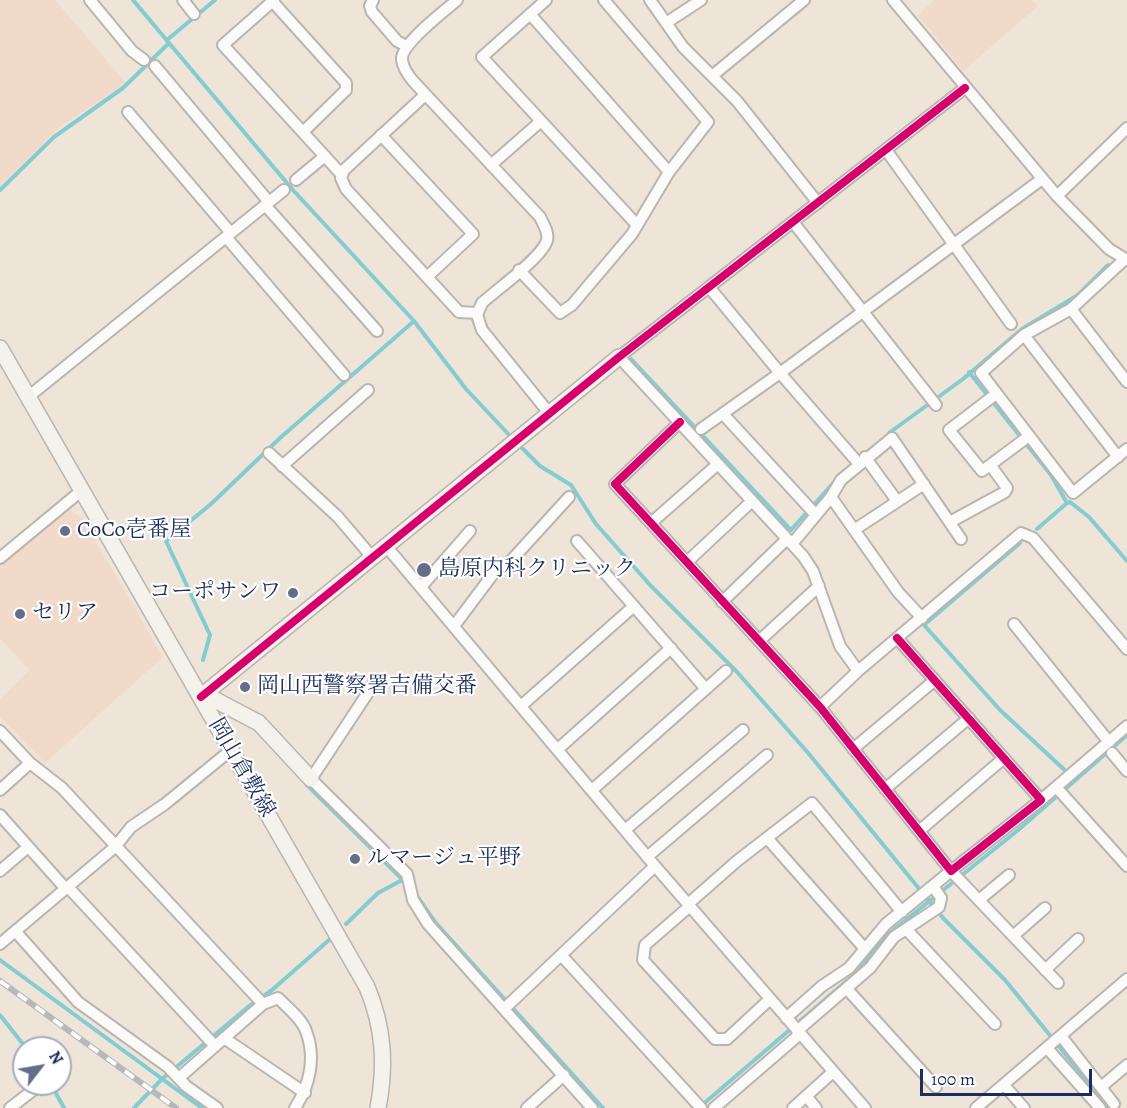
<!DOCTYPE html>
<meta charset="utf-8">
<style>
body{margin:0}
#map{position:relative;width:1127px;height:1108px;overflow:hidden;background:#eee4d7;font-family:Alegreya,serif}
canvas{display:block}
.north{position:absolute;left:12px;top:1036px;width:60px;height:60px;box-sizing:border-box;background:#fff;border:2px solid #a4acbf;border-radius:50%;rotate:59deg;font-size:16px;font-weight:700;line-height:24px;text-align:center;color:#1b2f5e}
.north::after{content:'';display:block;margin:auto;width:21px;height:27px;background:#656e88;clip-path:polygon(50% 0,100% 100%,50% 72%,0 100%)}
.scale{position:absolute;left:920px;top:1069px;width:172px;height:27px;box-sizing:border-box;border:3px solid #1b2f5e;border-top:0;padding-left:8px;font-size:18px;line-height:21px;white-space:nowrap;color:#1b2f5e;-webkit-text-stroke:4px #fff;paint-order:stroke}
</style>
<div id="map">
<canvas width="1127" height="1108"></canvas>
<div class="north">N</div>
<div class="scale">100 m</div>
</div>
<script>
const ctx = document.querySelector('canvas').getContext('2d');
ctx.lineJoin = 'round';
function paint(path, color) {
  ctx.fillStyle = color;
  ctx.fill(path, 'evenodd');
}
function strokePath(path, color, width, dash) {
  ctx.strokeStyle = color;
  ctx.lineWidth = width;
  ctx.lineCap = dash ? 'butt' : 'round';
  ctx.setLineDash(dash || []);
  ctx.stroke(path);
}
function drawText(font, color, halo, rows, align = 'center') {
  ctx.font = font + ' Alegreya,"Noto Serif JP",serif';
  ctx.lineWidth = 4.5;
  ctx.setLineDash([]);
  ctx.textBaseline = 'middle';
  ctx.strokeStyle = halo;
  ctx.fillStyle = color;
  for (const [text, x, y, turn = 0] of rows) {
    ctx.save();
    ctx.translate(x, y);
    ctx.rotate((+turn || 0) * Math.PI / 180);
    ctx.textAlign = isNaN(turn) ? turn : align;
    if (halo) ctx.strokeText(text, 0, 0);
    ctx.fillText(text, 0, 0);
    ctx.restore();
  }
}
paint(new Path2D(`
 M0 0H55L126 83 60 127 0 186Z
 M934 0H1032L1038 6 963 71 918 15Z
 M67 508 83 519 163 657 45 763 0 717V699L30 670 0 639V563Z`), '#f2dacb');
strokePath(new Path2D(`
 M167 40 215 0
 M169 43 292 189 414 321 466 389 512 438
 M0 190 54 137 123 88 169 43 133 0
 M631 359 791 530 836 480
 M969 372 1051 475 1067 503 1070 502 1089 517 1127 561
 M889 433 963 379 1022 329 1078 295 1108 265
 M517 443 540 466 571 485 596 524 651 586 737 672 809 754 943 918 1005 980 1109 1108
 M1037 529 1067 503
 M1020 543 924 625 1000 710 1070 775
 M203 660 210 635 166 541 211 504 280 438 414 321
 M306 784 406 883
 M415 893 435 922 603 1108
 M346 924 378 893 402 880
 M0 960 202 1108
 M0 1015 26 1048
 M51 1084 64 1108
 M701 1106 857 972 887 935 1017 831 1127 735
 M134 1108 162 1079 248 1007 272 990 329 940`), '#84ccd2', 4);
const street = new Path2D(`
 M90 0 132 51 144 60
 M183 0 194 14
 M274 0 223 45 342 175
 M373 0 370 6 372 12 397 41 406 46
 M457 0C445 11 400 44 402 60 403 68 408 75 413 81L540 217C543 224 549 232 547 240 543 257 496 290 482 303L477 315 482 330 549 413
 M546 0 482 57 637 225
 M650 0 683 47 712 76
 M804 0 712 76 737 101 818 203
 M893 0 1057 196 1109 249 1127 260
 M272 1 346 83V90L303 132
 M530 14 669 172
 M666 23 701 0
 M155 66 269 202
 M425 95 344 170 341 178 346 189 459 312 478 313
 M128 112 231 233
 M381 135 473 234 427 277
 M886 150 1011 324
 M491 165 541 121
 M296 180 325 156
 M1057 196 1127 128
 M265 205 377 331
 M793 222 936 405
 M226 237 344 375
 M519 270 560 313 572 305 632 234 669 172 708 122 604 0
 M709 287 780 373 1042 179
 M1071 309 1125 259
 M1024 335 1118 457
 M1127 382 1071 309 1024 335 981 373 1073 493 1127 449
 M996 394 949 430 982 471 1029 436
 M28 397 284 190
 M723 414 816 515
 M680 422 615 484 820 707 951 871 1041 800 897 638
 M701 429 780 373 859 464
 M269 453 338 517 372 557
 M865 457 897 501
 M282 466 368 390
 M831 497 898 592 922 618
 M950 522 1005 492 1007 488 991 466
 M651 523 718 464
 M854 530 924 484
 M577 541 706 689
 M792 544 831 497 841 480 892 438 961 539
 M386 546 655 866 865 1108
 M0 558 81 491
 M687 562 752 501
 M421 587 470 531
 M722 602 787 539
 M1014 624 1109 742
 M454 626 493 574 508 564 569 497
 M759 641 819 586
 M858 671 840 646 813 571 803 556 619 357 965 88
 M375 682 311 779 407 874 413 900 428 924 592 1108
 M521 706 634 606
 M820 707 858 671 1021 533 1033 538 1127 649
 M0 731 30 763 62 788 263 1004
 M558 749 671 648
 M853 749 935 680
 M1112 753 1127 771
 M1056 787 1127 866
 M885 789 969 718
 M0 790 30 763
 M592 790 726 671
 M1041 800 1127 726
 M0 815 66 889
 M625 830 743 730
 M919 831 1004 758
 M767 838 865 949
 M647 857 767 755
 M0 871 28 847
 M68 887 215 1046
 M979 900 1009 875
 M688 904 737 861 812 803 902 912
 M690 906 645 945 643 960 715 1039H727L770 999
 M906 929 995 1024
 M16 932 78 1002 168 1067 186 1086 217 1108
 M1013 936 1045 908
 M0 944 115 847 131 827 165 804 231 750
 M561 955 701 1108
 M1045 970 1078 939
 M847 989 936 1087
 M504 1009 655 866
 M786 1018 822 986 849 968 886 924 951 871 1058 983
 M797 1031 870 968 894 937 939 907 941 898 933 886
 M1061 1036 1114 1104
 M224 1038 305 1093
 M1047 1048 1100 1108
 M180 1077 263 1004 278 998C287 1007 302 1019 306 1031 316 1057 310 1085 295 1108
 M1004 1085 1024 1108
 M1101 1087 1127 1065
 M806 1096 816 1108
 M10 1108 41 1084
 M527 1108 564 1075
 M714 1108 800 1034
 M793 1108 833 1072
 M976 1108 1127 979`);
const secondary = new Path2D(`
 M0 348 367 987C384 1028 386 1065 378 1108
 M311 779 259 723 204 694 619 357`);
strokePath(street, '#b9b5b1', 14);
strokePath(secondary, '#b9b5b1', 18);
strokePath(street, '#fcfbf9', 10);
strokePath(secondary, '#f5f1eb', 15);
const rail = new Path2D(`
 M0 981 176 1108`);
strokePath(rail, '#b7b8bb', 6);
strokePath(rail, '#fff', 4, [11]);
strokePath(new Path2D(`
 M680 422 615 484 820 707 951 871 1041 800 897 638
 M201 697 619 357 965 88`), '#d6006c', 8);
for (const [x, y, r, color] of [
 [65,531,6,"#656e88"],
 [424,570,8,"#656e88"],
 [293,593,6,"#656e88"],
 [20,614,6,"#656e88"],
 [245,687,6,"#656e88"],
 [355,859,6,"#656e88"]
]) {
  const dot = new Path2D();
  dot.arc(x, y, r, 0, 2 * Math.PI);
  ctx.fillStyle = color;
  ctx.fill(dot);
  strokePath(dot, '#fff', 2);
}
drawText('22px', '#1b2f5e', '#fff', [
 ["CoCo壱番屋",77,531],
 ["島原内科クリニック",438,570],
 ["コーポサンワ",281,593,"right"],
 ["セリア",32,614],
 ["岡山西警察署吉備交番",257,687],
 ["ルマージュ平野",367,859]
], 'left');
drawText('22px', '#1b2f5e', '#fff', [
 ["岡山倉敷線",241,768,60]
]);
</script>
